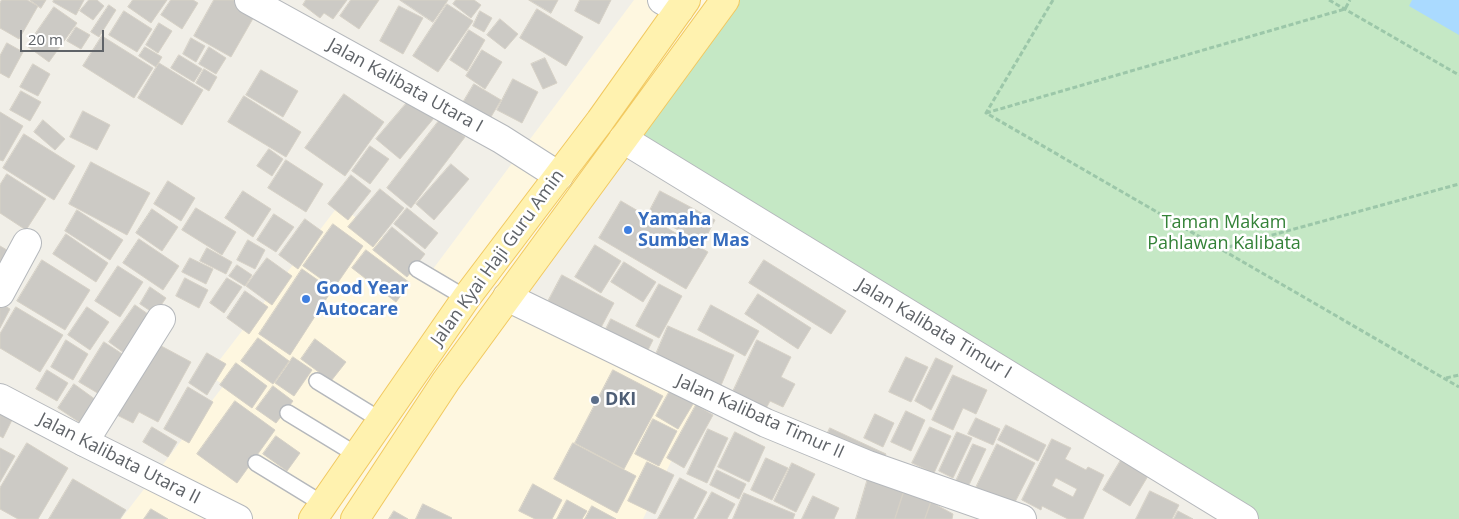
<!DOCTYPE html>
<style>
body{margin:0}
#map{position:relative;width:1459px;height:519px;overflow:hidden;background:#f1efe8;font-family:"Open Sans",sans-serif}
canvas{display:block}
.scale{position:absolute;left:20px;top:30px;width:84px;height:22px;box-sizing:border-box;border:2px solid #5f6368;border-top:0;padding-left:6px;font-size:15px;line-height:18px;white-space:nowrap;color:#5f6368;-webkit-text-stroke:4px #fff;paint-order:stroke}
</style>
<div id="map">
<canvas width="1459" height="519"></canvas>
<div class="scale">20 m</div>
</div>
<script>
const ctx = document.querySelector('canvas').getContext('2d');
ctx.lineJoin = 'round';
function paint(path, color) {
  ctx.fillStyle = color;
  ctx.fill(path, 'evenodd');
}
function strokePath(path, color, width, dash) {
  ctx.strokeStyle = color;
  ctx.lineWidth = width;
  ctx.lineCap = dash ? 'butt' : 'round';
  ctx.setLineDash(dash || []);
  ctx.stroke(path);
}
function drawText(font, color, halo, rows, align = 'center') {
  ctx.font = font + ' "Open Sans",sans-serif';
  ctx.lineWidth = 5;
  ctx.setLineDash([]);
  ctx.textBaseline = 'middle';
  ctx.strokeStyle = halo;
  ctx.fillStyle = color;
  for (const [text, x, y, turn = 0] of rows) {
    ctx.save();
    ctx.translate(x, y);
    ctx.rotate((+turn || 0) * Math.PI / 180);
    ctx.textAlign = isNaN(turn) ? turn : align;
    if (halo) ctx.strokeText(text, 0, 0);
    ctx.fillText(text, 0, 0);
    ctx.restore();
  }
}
paint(new Path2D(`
 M634 0H723L507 297 710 382 643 519H121L224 385 208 375 339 205 430 273Z`), '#fef7e0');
paint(new Path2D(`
 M723 0H1459V519H1244L623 139Z`), '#c5e8c5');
paint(new Path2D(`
 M1412 0H1459V35L1409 6Z`), '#aadaff');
const building = new Path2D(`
 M2 0H27L38 6 19 39 0 28V3Z
 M30 0H46L41 8Z
 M54 0H84L76 15 53 2Z
 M89 0H97L104 6 93 20 80 11Z
 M133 0H167L151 23 128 7Z
 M171 0H193L198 3 182 29 161 15Z
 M214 0H246L259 8 231 57 194 36Z
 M306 0H347L333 19 324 13 320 18 303 5Z
 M351 0H379L359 29 340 16Z
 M400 0H448L433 22Z
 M456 0H474L481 5 471 18 453 4Z
 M529 0H558L551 13Z
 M580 0H611L599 24 575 11Z
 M447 4 473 21 438 72 413 56Z
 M109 5 116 10 99 37 91 32Z
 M399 6 423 18 403 54 380 41Z
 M54 7 77 23 49 62 27 46Z
 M537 9 583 37 566 66 520 38Z
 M124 11 152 29 137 52 109 35Z
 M480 11 492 18 484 32 473 26Z
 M500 19 518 34 505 49 487 35Z
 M159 23 172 31 158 53 146 45Z
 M76 27 90 35 81 49 67 41Z
 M469 30 485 40 467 71 450 60Z
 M102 36 153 68 134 98 83 66Z
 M191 38 205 46 196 62 183 54Z
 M7 43 23 52 9 78 0 73V56Z
 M145 47 162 57 156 67 139 56Z
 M209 47 226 58 216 74 199 64Z
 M482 50 502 62 485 89 466 76Z
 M179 55 202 69 194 82 171 68Z
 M545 58 557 83 543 89 531 64Z
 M159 63 203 90 182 125 138 98Z
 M33 64 50 74 38 96 20 87Z
 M204 69 217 77 209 91 196 83Z
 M261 70 298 91 283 117 246 95Z
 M513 79 538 92 522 123 497 110Z
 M474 84 501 100 485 127 458 111Z
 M21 91 41 102 30 121 10 110Z
 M344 94 384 122 345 176 305 148Z
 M244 96 301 132 286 157 228 122Z
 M410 99 434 118 400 159 376 139Z
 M83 111 110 125 97 150 70 137Z
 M0 112 23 126 3 161 0 160Z
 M441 118 465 137 411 208 387 188Z
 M43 120 65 139 55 150 34 132Z
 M24 134 75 166 54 200 3 168Z
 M370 146 389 159 370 184 352 171Z
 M269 149 283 159 272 176 257 166Z
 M286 160 323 184 306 212 268 188Z
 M91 162 150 193 127 235 69 204Z
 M451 164 469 179 434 220 416 204Z
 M7 174 46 199 26 230 0 213V185Z
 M351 175 371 191 348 220 328 204Z
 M168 181 195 198 181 221 154 204Z
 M380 189 404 208 373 247 348 227Z
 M243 191 271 209 253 237 225 218Z
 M660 191 715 220 703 243 648 214Z
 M621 201 708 252 686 289 599 238Z
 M196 208 236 232 222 255 182 230Z
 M407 208 438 233 425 249 394 224Z
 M152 209 178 227 162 251 136 233Z
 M77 210 123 240 110 260 65 231Z
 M274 214 294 227 276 252 257 240Z
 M305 219 323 232 298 269 279 255Z
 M333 224 363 246 334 288 303 266Z
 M392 227 425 254 407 277 373 250Z
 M66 234 108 263 96 282 53 254Z
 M139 239 179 266 163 290 123 263Z
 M248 240 265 250 255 269 237 260Z
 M595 245 621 261 601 293 575 277Z
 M0 246 17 256 0 286Z
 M207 248 232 262 226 274 200 261Z
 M366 250 410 283 396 302 352 268Z
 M190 258 213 269 206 284 182 272Z
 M267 258 292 276 272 305 246 286Z
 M42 260 90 290 65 330 17 301Z
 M764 260 846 311 831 334 749 283Z
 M624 262 656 282 643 302 611 282Z
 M237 265 252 275 245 286 229 276Z
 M118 266 143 282 120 317 95 301Z
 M302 269 332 290 290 355 259 334Z
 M562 275 614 303 596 337 544 309Z
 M185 278 208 290 199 308 176 296Z
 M227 278 242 287 224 313 210 303Z
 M659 284 682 296 659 338 636 326Z
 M150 287 166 298 155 314 140 304Z
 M245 291 268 307 249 334 227 318Z
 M758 294 811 328 798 349 745 314Z
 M0 303 10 309 0 328Z
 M135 305 158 321 131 358 109 342Z
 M711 305 759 331 745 356 698 330Z
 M16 307 63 335 40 372 0 348V334Z
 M87 307 109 322 90 350 68 335Z
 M611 319 653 340 643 360 601 339Z
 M668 326 734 355 719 390 653 361Z
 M258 338 289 361 273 384 241 361Z
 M315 339 346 362 331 381 301 359Z
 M66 340 88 354 73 380 51 367Z
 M150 340 191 362 158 422 139 412 133 423 111 412Z
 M757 340 791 357 781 377 795 384 783 407 770 401 763 414 730 398Z
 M104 342 130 359 106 398 79 382Z
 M207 353 226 364 207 395 189 383Z
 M293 357 312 370 294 396 275 383Z
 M906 357 928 367 911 402 889 392Z
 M936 358 953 366 931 410 915 401Z
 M236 363 267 386 252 408 220 385Z
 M47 370 68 383 57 401 36 389Z
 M613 370 663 396 624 469 575 443Z
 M953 375 987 390 976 414 963 408 953 430 932 420Z
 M74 384 103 405 88 428 58 408Z
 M673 385 696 399 678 429 656 416Z
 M273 386 293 401 276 423 256 409Z
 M188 387 213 402 189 443 164 429Z
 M235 401 275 430 237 483 197 454Z
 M696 405 713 415 684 468 667 458Z
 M906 411 925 420 911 451 891 442Z
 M0 414 12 420 3 438 0 436Z
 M875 414 894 423 883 447 864 438Z
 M976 418 1000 429 993 445 968 434Z
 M653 419 677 431 659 466 635 454Z
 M1006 425 1046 445 1038 461 998 440Z
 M152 427 177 442 168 457 143 442Z
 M930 427 951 436 934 473 912 463Z
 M830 428 886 454 881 466 825 439Z
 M708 429 728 438 707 483 687 474Z
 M735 432 765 447 749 482 718 467Z
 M957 432 972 438 953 478 939 471Z
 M276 436 300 453 287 471 263 454Z
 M1052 439 1071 448 1065 459 1086 470 1088 467 1104 475 1083 519H1068L1042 506 1041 510 1022 500ZM1056 478 1077 489 1073 497 1052 486Z
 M27 443 68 468 38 519H18L0 509V488Z
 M573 443 636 476 617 513 554 479Z
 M973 444 986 449 968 487 956 481Z
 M997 444 1035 463 1013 506 970 500Z
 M0 448 15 456 0 482Z
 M766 458 788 468 772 500 751 490Z
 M1121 460 1148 476 1130 506 1103 490Z
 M647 462 674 475 655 514 628 501Z
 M792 463 815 474 796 512 774 501Z
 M717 470 746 484 739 499 710 485Z
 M680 478 707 492 693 519H658Z
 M868 478 904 491 895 519H856Z
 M73 479 126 510 120 519H49Z
 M533 484 562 500 552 519H535L519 511Z
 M904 491 931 502 925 519H895Z
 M1150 491 1179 505 1172 519H1136Z
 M712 492 735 504 727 519H697Z
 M744 493 795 514 793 519H733Z
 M813 496 839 508 834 519H802Z
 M567 500 587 511 582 519H557Z
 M931 502 953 514 952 519H925Z
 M423 504 452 518 451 519H416Z
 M592 506 616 519H585Z
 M151 509 168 519H144Z
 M394 511 408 519H389Z
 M1178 511 1193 519H1174Z`);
paint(building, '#cccac5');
strokePath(building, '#d6d1c6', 1);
const service = new Path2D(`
 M417 269 466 298
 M317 381 382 421
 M288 413 357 455
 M256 463 323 504`);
const minor = new Path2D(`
 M249 0 501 139 559 176
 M0 293 27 243
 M507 297 766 423 868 465 1022 519
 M84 442 161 319`);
const tertiary = new Path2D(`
 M662 0 679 10
 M623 139 1244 519
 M0 398 84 442 238 519`);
const primary = new Path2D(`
 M313 519 466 298 600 121 686 0
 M355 519 446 381 725 0`);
strokePath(service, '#b5b8bc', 18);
strokePath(minor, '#b5b8bc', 30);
strokePath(tertiary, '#b5b8bc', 30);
strokePath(primary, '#f2c960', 30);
strokePath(new Path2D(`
 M1053 0 986 113 1459 387
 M1329 0 1459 75
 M986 113 1345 9 1350 0
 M1221 249 1459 184
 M1446 378 1459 375`), '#9cc7a9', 3, [5, 2.5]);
strokePath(service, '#fff', 15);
strokePath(minor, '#fff', 28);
strokePath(tertiary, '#fff', 28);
strokePath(primary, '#fff2af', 28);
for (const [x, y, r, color] of [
 [628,230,5,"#3f7fe0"],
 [306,299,5,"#3f7fe0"],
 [595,400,5,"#5c6f8a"]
]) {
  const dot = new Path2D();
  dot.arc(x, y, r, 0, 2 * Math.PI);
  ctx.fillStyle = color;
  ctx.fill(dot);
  strokePath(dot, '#fff', 2);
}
drawText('18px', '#5f6368', '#fff', [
 ["Jalan Kalibata Utara I",405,86,29],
 ["Jalan Kyai Haji Guru Amin",498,258,-54],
 ["Jalan Kalibata Timur I",934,329,31],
 ["Jalan Kalibata Timur II",760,417,24],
 ["Jalan Kalibata Utara II",119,459,27]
]);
drawText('bold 18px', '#366cbe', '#fff', [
 ["Yamaha",638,220],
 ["Sumber Mas",638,241],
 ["Good Year",316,289],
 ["Autocare",316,310]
], 'left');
drawText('18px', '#348238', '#fff', [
 ["Taman Makam",1224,223],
 ["Pahlawan Kalibata",1224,244]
]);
drawText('bold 18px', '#4e5e75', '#fff', [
 ["DKI",605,400]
], 'left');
</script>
